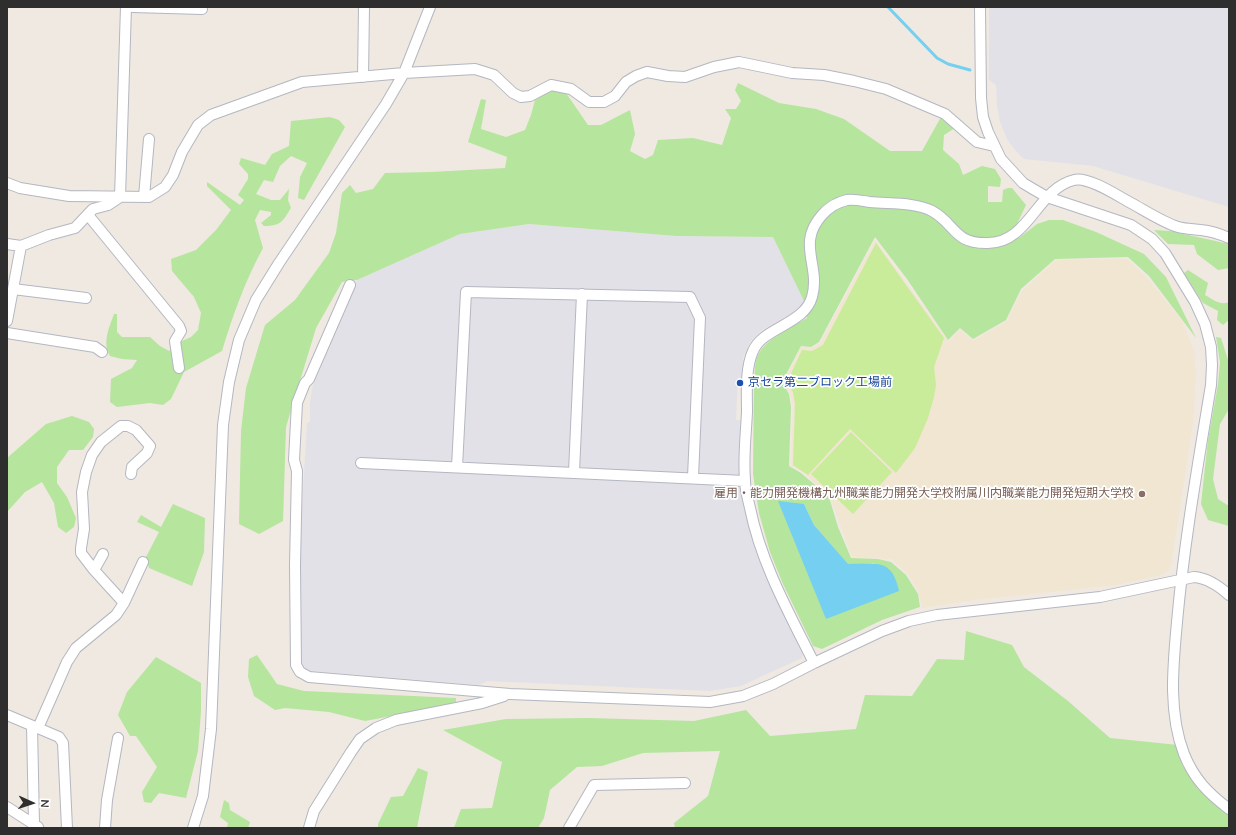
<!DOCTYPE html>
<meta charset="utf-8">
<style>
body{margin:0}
#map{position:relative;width:1236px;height:835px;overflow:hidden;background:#efe9e1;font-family:"Nunito Sans",sans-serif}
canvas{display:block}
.frame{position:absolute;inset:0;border:8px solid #2e2e2e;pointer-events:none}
.north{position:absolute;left:12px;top:783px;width:40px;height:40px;-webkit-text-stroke:3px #fff;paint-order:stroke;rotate:93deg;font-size:11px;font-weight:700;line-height:16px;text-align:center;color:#2e2e2e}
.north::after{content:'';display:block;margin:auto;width:14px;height:18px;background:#2e2e2e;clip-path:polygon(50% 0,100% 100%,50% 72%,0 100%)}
</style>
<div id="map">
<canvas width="1236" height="835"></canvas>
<div class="frame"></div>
<div class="north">N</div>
</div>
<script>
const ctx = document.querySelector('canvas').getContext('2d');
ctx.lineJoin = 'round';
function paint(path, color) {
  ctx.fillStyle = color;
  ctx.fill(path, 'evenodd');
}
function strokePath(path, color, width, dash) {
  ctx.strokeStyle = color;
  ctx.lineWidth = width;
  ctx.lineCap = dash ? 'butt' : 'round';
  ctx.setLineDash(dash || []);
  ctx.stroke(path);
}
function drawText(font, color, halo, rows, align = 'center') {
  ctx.font = font + ' "Nunito Sans","Noto Sans JP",sans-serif';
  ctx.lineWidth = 3.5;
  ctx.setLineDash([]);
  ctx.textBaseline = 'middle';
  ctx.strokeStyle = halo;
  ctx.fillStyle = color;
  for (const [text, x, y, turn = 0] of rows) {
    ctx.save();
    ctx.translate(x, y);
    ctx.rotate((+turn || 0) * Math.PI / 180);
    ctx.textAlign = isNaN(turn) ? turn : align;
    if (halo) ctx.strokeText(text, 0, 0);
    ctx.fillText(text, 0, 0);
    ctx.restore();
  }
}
paint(new Path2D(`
 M989 7H1229V207L1093 166 1024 159 1016 151 1007 139 1000 122 997 105 996 85 989 80Z
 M529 224 676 236 773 237 804 301 799 309 762 330 750 342 743 358 742 378H738L736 420H741L739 463 743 497 755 545 775 594 803 651 802 658 741 686 710 691 487 681 479 685 311 671 306 669 300 662V541L307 423 310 422V402L312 388 357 280 460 234Z`), '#e3e1e8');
paint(new Path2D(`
 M875 240 949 342 960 330 973 341 1007 321 1022 291 1056 260 1127 259 1149 280 1182 321 1194 351 1196 373 1193 422 1171 565 1168 571 1161 575 1115 585 973 600 922 608 918 591 908 574 891 559 852 557 830 497 803 472 791 466 793 406 790 393 784 382 801 347 811 348 820 343Z`), '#f0e6d1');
paint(new Path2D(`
 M738 83 779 103 816 109 844 119 890 151H922L941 117 949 121 955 128 944 135 943 150 959 164 963 175 982 166 995 169 1001 179 1000 187 988 186V202H1002L1003 190 1008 188H1012L1026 205 1018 222 1019 238 1037 224 1049 220H1063L1096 232 1144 254 1166 277 1196 338 1149 276 1128 257 1055 259 1021 289 1006 320 973 339 960 328 948 340 907 279 875 237 819 342 811 347 801 346 782 382 789 394 791 407 789 466 801 473 829 497 838 527 851 558 878 559 891 562 906 575 918 594 920 607 882 620 822 649 813 646 783 584 770 552 759 513 753 474 754 381C755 373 754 361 759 353 769 337 791 328 807 318L804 301 773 237 676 236 529 224 460 234 357 280 342 282 316 328 286 427 283 521 259 534 239 524 241 431 246 388 265 325 295 300 329 253 336 233 342 193 350 185 356 193 373 189 385 173 431 172 505 168 507 157 468 142 481 99 486 100 481 129 506 137 525 130 531 115 535 100 551 90 566 93 588 125H601L630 110 635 134 630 151 645 159 653 155 658 140 693 138 722 145 731 118 725 109H736L741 101 735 90ZM804 504 814 525 848 565 875 563 826 619Z
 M330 117 339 120 345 127 304 200 298 198 300 177 307 163 291 156 280 166 273 182 264 180 256 194 271 200H280L289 189 288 200 291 208C283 221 281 226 264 226L261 223 271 215V212L260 210 255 220 263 248C245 281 233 315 222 351L184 372 171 399 163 405 150 403 117 407 110 402 111 379 132 368 137 360 122 359 110 356C102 342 109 328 114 314H117V332L122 337H150L160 346 169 351 180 342 191 337 198 330 201 313 194 297 172 271 171 259 196 250 216 230 231 210 207 186V182L240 205 244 200 238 195 248 179V174L239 164 241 158 265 165 272 154 289 146 291 121Z
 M1154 230 1170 231 1229 244V268L1218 270 1197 254 1194 245 1168 244Z
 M1188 270 1208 283 1205 295C1212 299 1220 306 1229 302V320L1223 325 1217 320 1218 311 1203 303 1184 273Z
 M1216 337 1221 338 1229 363V409L1220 424 1213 479 1218 499 1229 506V526L1208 520 1201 504 1208 440 1218 384 1220 362Z
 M72 416 89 422 94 429 93 437 83 450H69L57 467V483L67 497 76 518 74 527 66 533 58 527 54 503 42 482 25 492 7 512V458L46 424Z
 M173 504 205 518 204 552 192 586 149 568 146 557 159 532 137 522 141 515 161 527Z
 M966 631 1012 645 1024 667 1068 701 1110 738 1178 745 1182 765 1198 789 1229 814V828H675L674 823 708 796 720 751 643 753 602 766 577 767 550 790 544 818 538 828H454L461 809 492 808 502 762 443 730 506 719 589 718 694 721 746 710 770 736 856 729 865 695 912 696 937 659 964 660Z
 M257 655 277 684 304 691 456 698V704L365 721 329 712 285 708 275 710 254 696 248 677 249 659Z
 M156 657 201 683V711L198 751 186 798 159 793 151 803 144 802 142 792 157 767 136 736H130L118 715 127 692Z
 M418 768 428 772 417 828H378V824L391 797 403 796Z
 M224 800 229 803 230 810 250 822 248 828H227L228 823 220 817Z`), '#b6e59e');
paint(new Path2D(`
 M876 243 944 338 934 367 936 385 934 397 928 418 915 448 896 473 850 429 808 475 793 465 795 404 793 392 787 382 802 350 812 351 823 345Z
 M851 432 892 472 853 514 811 474Z`), '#c9ec9a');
paint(new Path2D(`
 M778 501 804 504 814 525 848 564C877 564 892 558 899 591L826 619Z`), '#75cff0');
strokePath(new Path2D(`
 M888 7 937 58 948 64 970 70`), '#75cff0', 3);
const minor = new Path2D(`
 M133 7 202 9
 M980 7 981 98 983 117 988 132 1001 159 1023 183 1033 189 1047 197 1131 225 1152 239 1165 253 1195 302 1205 324 1211 347 1212 365 1211 385C1198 464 1184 543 1177 622 1173 666 1168 712 1184 754 1194 779 1208 793 1229 809
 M363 77 364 7
 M7 183 20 188 69 196 149 197 165 187 173 175 182 152 198 125 211 115 302 82 404 73 475 69 494 75 513 93 521 97 530 96 551 85 571 89 589 102H604L615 96 626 82 636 76 647 72 668 76 685 77 714 67 739 62 792 73 824 75 854 81 886 89 945 114 977 142 994 146
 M120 197 126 7
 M144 197 149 139
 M88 215 179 326 181 331 175 341 179 368
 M7 244 21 246
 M350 285 309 379 305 383 297 403 294 460 297 471 295 565 296 665 300 672 309 677 510 694 710 702 743 696 773 684 814 663 882 631 909 621 937 615 1100 597 1194 577C1208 578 1219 586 1229 595
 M13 289 86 298
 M7 321 21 246 49 235 75 228 93 209 108 205 120 197
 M7 333 95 347 102 352
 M361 463 745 481
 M457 467 466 292 690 297 700 318 693 477
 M574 472 582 294
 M103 554 94 570 124 603
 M94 570 81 553V548L84 529 82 492 86 472 92 455 101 442 121 426H128L136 430 150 446 147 453 132 467 131 474
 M814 663C789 613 761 563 750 508 748 499 745 489 745 480 743 457 746 434 747 412 747 393 745 369 753 351 763 327 804 325 812 297 821 266 796 244 822 215 828 208 838 202 847 200 854 199 863 201 870 202 889 204 915 202 932 211 956 224 953 244 988 243 1029 243 1037 189 1074 180 1088 176 1118 196 1131 203 1144 210 1164 223 1178 227 1185 229 1193 229 1201 230 1211 231 1220 234 1229 238
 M7 715 59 737 63 743 67 828
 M32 726 34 824
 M38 728 67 662 76 648 116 615 124 603 143 562
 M7 807 38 827
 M105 828 107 800 118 738
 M193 828 203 796 211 729 223 425 229 382 239 340 256 300 279 263 386 104 404 73 430 7
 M309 828 314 811 351 752 360 739 376 728 396 720 482 703 504 696
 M569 828 594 785 685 783`);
strokePath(minor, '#b4b7c1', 12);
strokePath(minor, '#fff', 10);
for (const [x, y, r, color] of [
 [740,383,4,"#1a4fb4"],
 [1142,494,4,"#8d6e63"]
]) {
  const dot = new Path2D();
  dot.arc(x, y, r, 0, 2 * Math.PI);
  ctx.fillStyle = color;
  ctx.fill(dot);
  strokePath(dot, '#fff', 1.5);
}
drawText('12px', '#164399', '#fff', [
 ["京セラ第二ブロック工場前",748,383]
], 'left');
drawText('12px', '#785e54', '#fff', [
 ["雇用・能力開発機構九州職業能力開発大学校附属川内職業能力開発短期大学校",1134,494]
], 'right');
</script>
